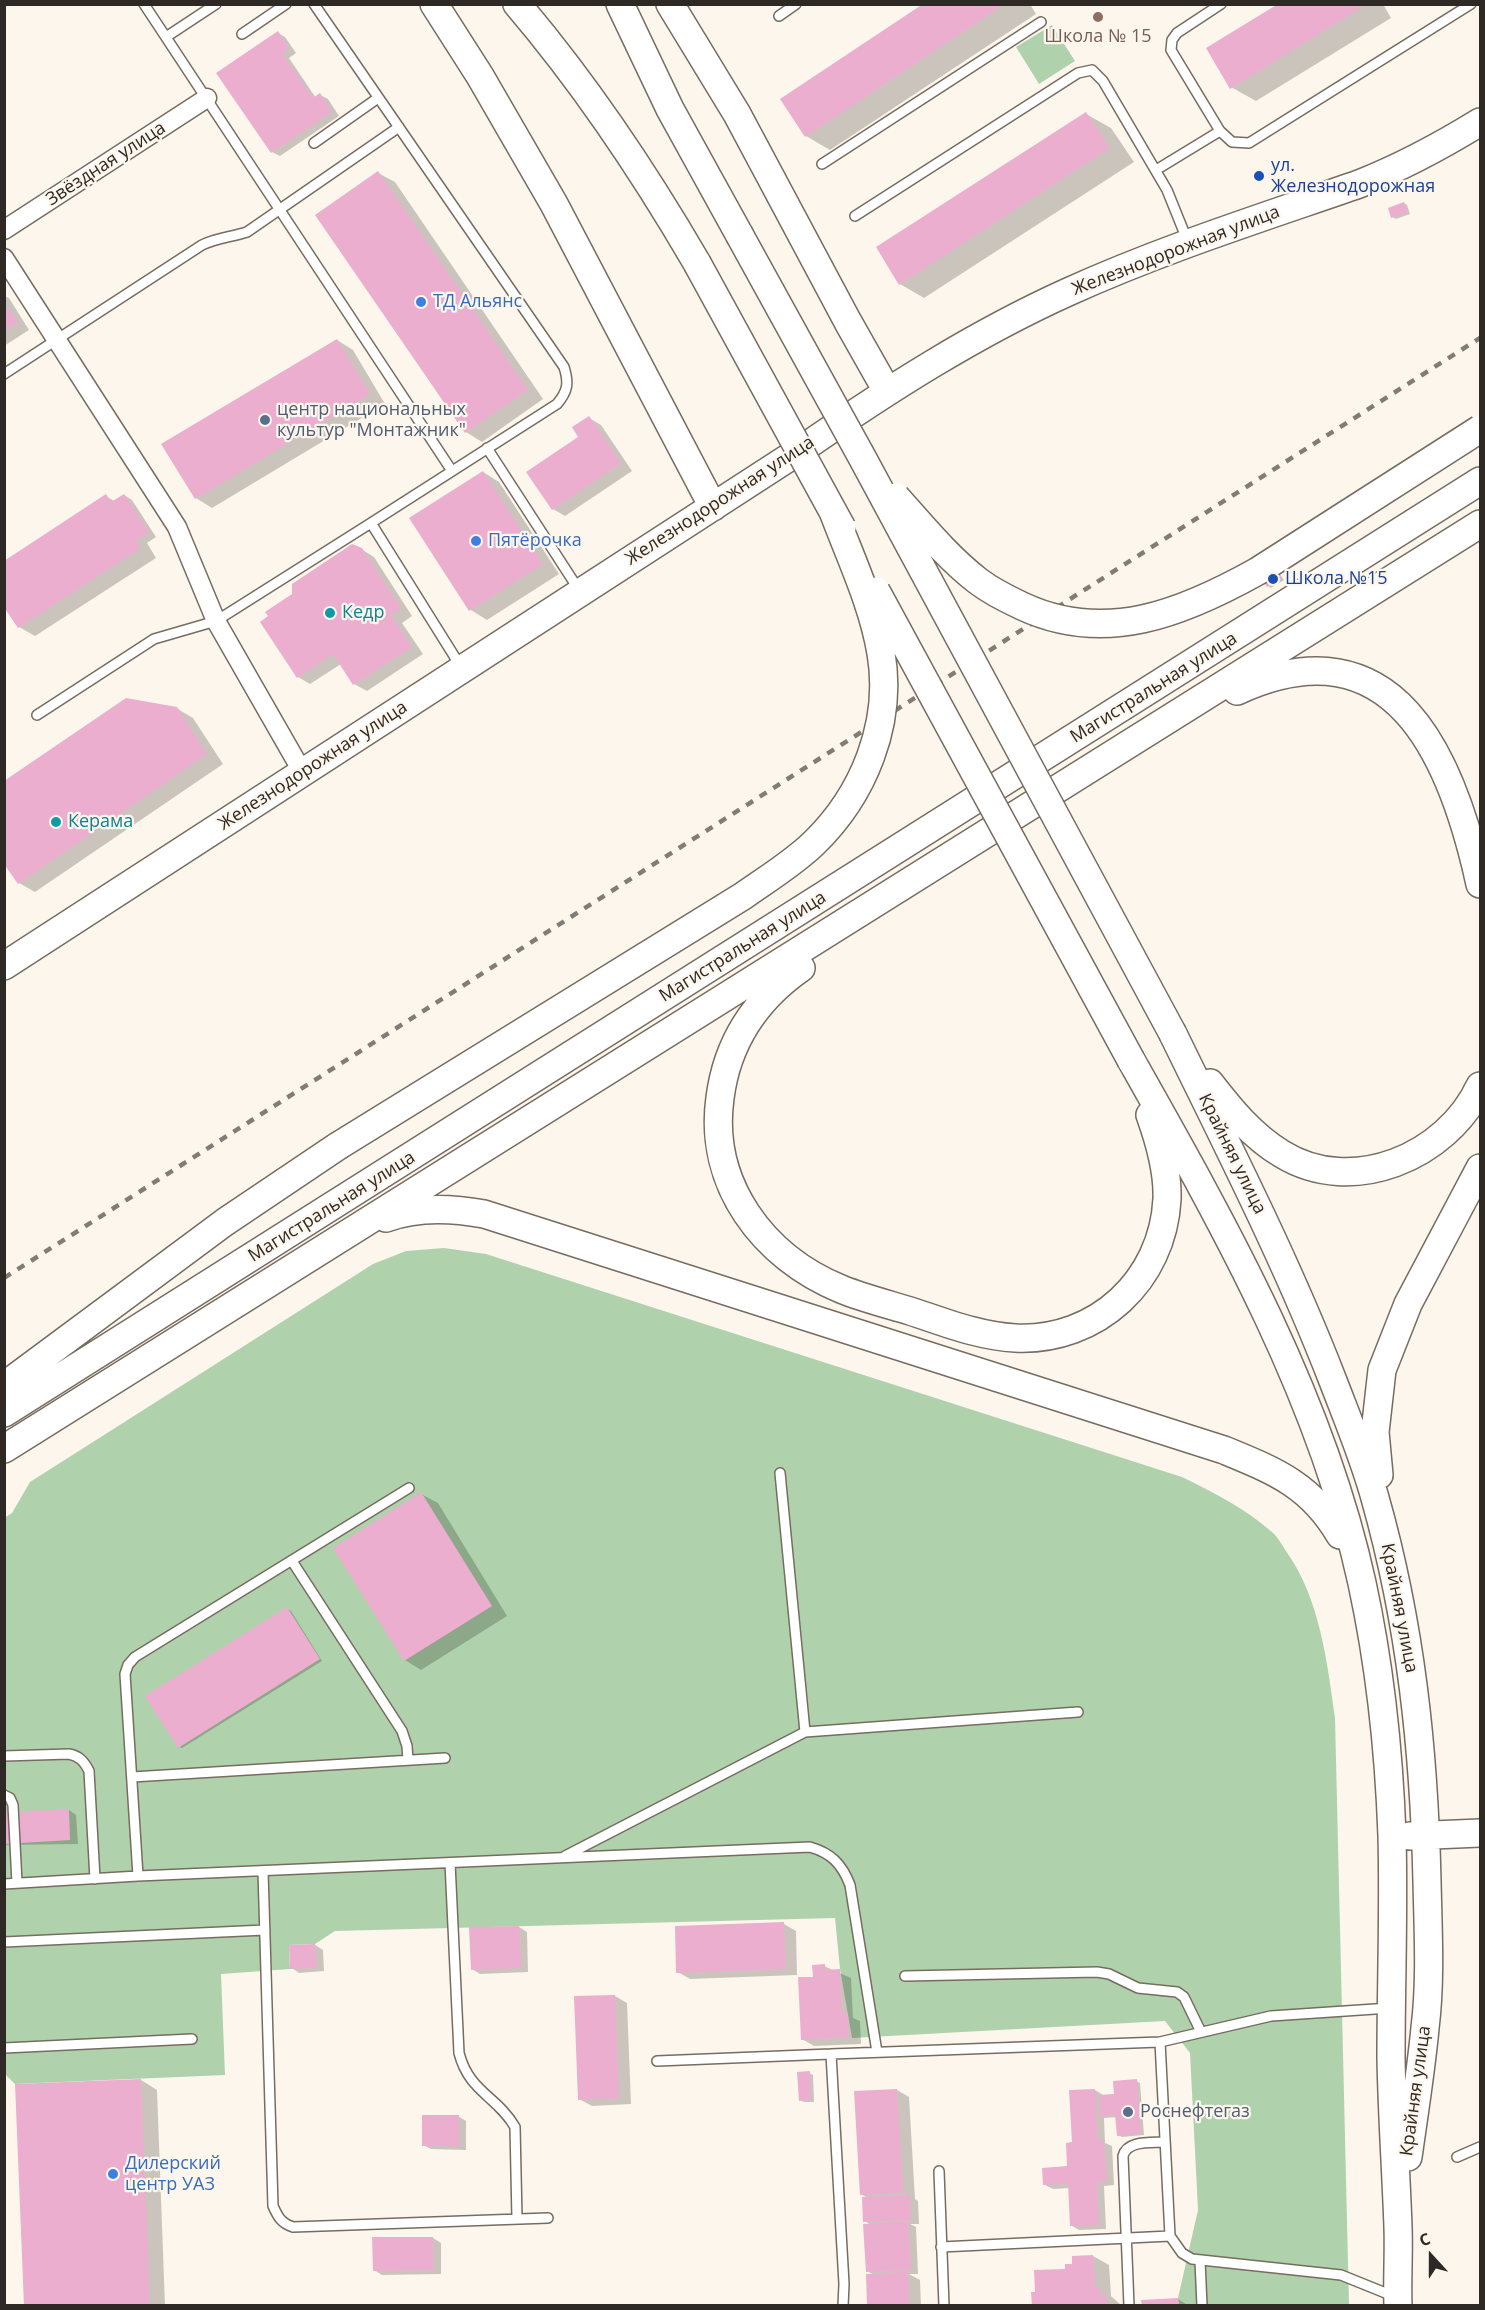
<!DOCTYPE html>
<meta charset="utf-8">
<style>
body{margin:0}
#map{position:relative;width:1485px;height:2310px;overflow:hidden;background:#fdf6ed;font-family:"Open Sans",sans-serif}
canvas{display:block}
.frame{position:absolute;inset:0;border:6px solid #2e2924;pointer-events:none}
.north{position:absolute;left:1401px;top:2226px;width:60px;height:60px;-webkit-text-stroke:4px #fdf6ed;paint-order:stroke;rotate:339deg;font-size:16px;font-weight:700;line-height:24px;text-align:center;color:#2e2924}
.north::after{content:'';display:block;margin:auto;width:21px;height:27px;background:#2e2924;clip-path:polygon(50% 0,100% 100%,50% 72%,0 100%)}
</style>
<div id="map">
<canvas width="1485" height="2310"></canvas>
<div class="frame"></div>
<div class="north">С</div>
</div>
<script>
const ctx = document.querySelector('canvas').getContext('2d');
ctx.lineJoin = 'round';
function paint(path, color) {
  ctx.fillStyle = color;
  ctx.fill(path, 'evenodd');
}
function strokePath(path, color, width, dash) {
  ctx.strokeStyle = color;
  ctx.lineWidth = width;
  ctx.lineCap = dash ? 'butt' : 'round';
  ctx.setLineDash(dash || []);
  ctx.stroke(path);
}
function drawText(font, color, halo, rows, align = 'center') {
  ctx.font = font + ' "Open Sans",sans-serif';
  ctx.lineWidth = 4.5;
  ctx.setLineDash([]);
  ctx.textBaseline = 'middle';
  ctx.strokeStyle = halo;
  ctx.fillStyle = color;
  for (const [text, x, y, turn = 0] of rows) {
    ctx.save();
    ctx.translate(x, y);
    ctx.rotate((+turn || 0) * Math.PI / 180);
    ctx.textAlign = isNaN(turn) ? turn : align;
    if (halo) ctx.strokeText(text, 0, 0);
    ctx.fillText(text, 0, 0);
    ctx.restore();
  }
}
paint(new Path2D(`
 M1052 25 1075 61 1039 84 1016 47Z
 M444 1248 486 1254 1182 1477C1213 1492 1246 1509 1272 1532 1278 1537 1282 1545 1286 1551 1320 1599 1327 1661 1335 1718L1349 2305H1179L1178 2298 1198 2210 1190 2053 1165 2021 852 2038 840 1969 835 1918 335 1931 315 1944 289 1945 290 1969 221 1974 225 2075 15 2084 4 2073V1518L12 1513 30 1482 373 1264 406 1251Z`), '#afd2ac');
paint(new Path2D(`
 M926 4H1030L1036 14 830 150 806 136 782 99Z
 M1281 4H1383L1391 18 1256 101 1231 87Z
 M278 33 285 37 296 53 289 58 316 98 320 95 328 99 339 116 280 156 272 152Z
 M1086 114 1111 128 1134 162 924 298 900 284Z
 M378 173 395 182 543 399 482 442 466 432Z
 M1404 203 1407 205 1410 214 1396 219 1392 217Z
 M4 296 9 298 29 330 4 346Z
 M337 340 353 350 385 404 212 508 196 498Z
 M589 418 601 425 632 471 565 516 553 509Z
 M483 472 499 482 559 574 487 620 471 610 411 519Z
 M124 495 132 500 156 537 147 543 156 558 35 636 19 627 106 496 114 501Z
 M361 549 374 557 412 616 402 623 423 654 367 691 354 684 341 664 310 684 298 677Z
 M1279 573 1284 580 1271 588 1268 586Z
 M176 708 193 718 223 764 35 892 19 883Z
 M421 1494 438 1503 507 1616 421 1670 405 1660Z
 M287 1609 291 1611 322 1661 182 1748 179 1747Z
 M69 1810 76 1815 78 1844 4 1845V1814Z
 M784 1924 796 1931 797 1975 690 1979 678 1972Z
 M519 1927 527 1932 528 1972 480 1974 472 1969Z
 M315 1945 323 1950 324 1971 299 1973 292 1968Z
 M824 1966 851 1978 853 2018 860 2021 861 2044 814 2046 802 2039 814 1978Z
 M615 1996 627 2003 631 2104 592 2106 579 2099Z
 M809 2073 813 2075 814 2102H804L800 2100Z
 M141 2080 157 2090 165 2306H25Z
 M1136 2081 1140 2083 1144 2135 1122 2137 1118 2135 1117 2117 1104 2118 1105 2143 1112 2146 1114 2185 1104 2186 1106 2229 1079 2230 1072 2226 1070 2188 1053 2189 1045 2185 1068 2168 1073 2144 1095 2090 1103 2095 1115 2096Z
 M897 2090 909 2097 915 2199 918 2201 919 2224H910L916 2227 918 2274H909L920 2280 921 2306H869L874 2275 867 2271 871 2225 865 2221 869 2199 861 2194Z
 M458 2116 466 2121V2150L431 2149 423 2145Z
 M433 2238 441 2243V2274L382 2275 374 2270Z
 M1093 2256 1109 2265 1111 2296 1122 2306H1034L1036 2293 1074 2265Z
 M1178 2299 1189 2306H1143Z`), '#0003');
paint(new Path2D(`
 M923 4H1005L805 137 780 99Z
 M1278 4H1367L1230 89 1206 48Z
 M278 31 289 48 282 53 313 98 320 93 332 112 271 153 216 73Z
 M1086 112 1110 148 899 285 876 247Z
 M378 171 528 390 465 433 315 215Z
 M1404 202 1408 212 1391 218 1388 208Z
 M4 302 18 322 4 331Z
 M337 339 370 394 195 499 161 444Z
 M589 416 621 463 552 510 526 472 578 437 572 427Z
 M483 471 543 564 469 611 409 518Z
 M106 494 111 502 124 494 149 532 136 541 141 548 18 628 4 607V561Z
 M352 544 362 548 401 608 391 615 412 647 353 685 333 654 297 678 260 622 268 616 265 612 292 594V584Z
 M1276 569 1282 578 1267 587 1261 578Z
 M126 698 177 707 207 754 18 884 4 864V781Z
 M421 1492 492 1606 404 1661 333 1548Z
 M287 1607 320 1659 178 1748 145 1696Z
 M69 1809 70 1840 4 1844V1812Z
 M784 1922 786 1969 676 1973 675 1926Z
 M519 1926 521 1968 471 1970 469 1927Z
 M315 1944 317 1968 290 1969 289 1945Z
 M825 1964V1970L840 1969 842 2013H848L849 2037 801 2040 798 1977H813L812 1965Z
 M615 1995 619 2098 578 2100 574 1996Z
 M810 2071 811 2100 799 2101 797 2072Z
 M141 2079 150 2306H24L15 2084Z
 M1137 2079 1141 2134 1117 2136 1115 2115 1100 2116 1099 2095 1114 2094 1113 2081Z
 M897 2089 903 2193 860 2195 854 2091Z
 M1095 2089 1098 2141 1104 2140 1107 2182H1097L1099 2225 1070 2226 1068 2184 1043 2185 1042 2168 1067 2166 1066 2143 1072 2142 1069 2090Z
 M422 2115H459V2146H422Z
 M910 2195 911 2220 863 2222 862 2197Z
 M908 2221 911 2270 866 2272 863 2224Z
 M372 2237H433L434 2270 373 2271Z
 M1093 2255 1095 2288H1100V2295L1106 2294 1107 2306H1032L1031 2292H1035L1034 2270 1065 2269V2264H1072V2256Z
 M908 2272 909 2306H867L866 2274Z
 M1178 2298 1179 2306H1142L1141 2300Z`), '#ebaecf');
const lane = new Path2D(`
 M144 4 452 471
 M314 4 564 367C569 383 568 391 557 404L371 523
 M779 16 796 4
 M242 34 286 4
 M166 37 216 4
 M1220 131 1232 142 1249 143 1471 4
 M314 143 378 98
 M822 164 1041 22
 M1156 170 1220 131 1171 50 1172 40 1177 33 1221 4
 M855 216 1078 73 1092 70 1103 81 1167 190 1188 242
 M4 374 202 245C216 238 232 237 247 232L399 127
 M487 448 579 590
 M37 715 154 639 216 621 371 523 461 667
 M780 1473 805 1732
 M292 1561 402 1731 407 1746 408 1760
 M4 1756 69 1754C79 1756 84 1761 89 1771L95 1879
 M132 1777 445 1758
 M4 1795 10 1798 13 1805 17 1883
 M565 1856 805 1732 1078 1712
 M450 1863 459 2053C469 2092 497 2096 515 2127L517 2219
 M263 1871 273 2206C278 2217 281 2223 293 2227L548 2218
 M138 1876 810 1847C831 1853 842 1864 850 1885L877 2052
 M4 1884 138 1876 125 1674 128 1665 135 1657 409 1488
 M4 1942 265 1930
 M905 1976 1097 1972 1109 1974 1138 1988 1177 1992 1184 1997 1201 2032
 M1390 2008 1271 2016 1160 2042 1170 2236 1182 2253 1192 2259 1341 2275 1393 2296
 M4 2048 192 2039
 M657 2061 831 2054
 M1457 2157 1480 2147
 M939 2171 944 2306
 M941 2247 1170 2236
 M1200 2261 1202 2306
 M843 2306 844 2284 831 2054 1160 2042
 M1129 2306 1123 2156C1127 2140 1151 2143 1165 2142`);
const street = new Path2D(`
 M4 230 207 98
 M4 258 177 527 216 621 303 773`);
const secondary = new Path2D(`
 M434 4 480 76 554 204 713 507
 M517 4C586 85 644 172 697 263
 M620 4 670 109 739 234
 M670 4 737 114 848 322 887 391
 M1237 691C1394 619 1452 756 1480 884
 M4 966 805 447C889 389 975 334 1068 292 1163 249 1261 218 1359 184 1402 167 1441 146 1480 122
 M801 968C755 1000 727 1043 720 1098 708 1184 763 1257 841 1289 863 1298 887 1304 910 1311 944 1322 978 1336 1015 1338 1097 1342 1163 1280 1167 1199 1168 1172 1159 1140 1150 1115
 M1173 1034C1229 1149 1287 1262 1333 1381 1348 1420 1364 1458 1375 1498 1411 1625 1424 1750 1427 1881 1428 1930 1431 1980 1425 2028 1421 2071 1414 2114 1408 2157
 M1131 1060C1224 1225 1321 1395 1362 1583 1380 1666 1389 1751 1392 1836 1394 1910 1391 1984 1391 2058 1392 2114 1396 2171 1398 2227 1399 2253 1397 2279 1398 2306
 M1210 1083C1231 1110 1252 1136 1282 1154 1352 1197 1447 1157 1480 1086
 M386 1218C418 1206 452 1208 484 1214L1224 1450C1275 1471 1311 1485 1340 1535
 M4 1386 225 1222 338 1146
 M4 1413 1480 481
 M4 1449 1480 524
 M1379 1475 1375 1432 1382 1370 1408 1304 1480 1168
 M1410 1836 1480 1833`);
strokePath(lane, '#776c60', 12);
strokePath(street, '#776c60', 21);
strokePath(secondary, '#776c60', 30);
strokePath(lane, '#fff', 9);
strokePath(street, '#fff', 18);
strokePath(secondary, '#fff', 27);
strokePath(new Path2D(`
 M4 1278 1480 338`), '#827c76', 4.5, [8, 8]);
const secondaryBridge = new Path2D(`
 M739 234 863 459 1173 1034
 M697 263 842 528
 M896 497C922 526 947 557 978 581 991 591 1007 599 1022 606 1105 645 1183 613 1258 571L1480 429
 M876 591 1131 1060
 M338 1146 743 896C767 879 792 864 813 844 864 795 893 723 881 653 873 605 851 559 834 514`);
strokePath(secondaryBridge, '#776c60', 30, []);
strokePath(secondaryBridge, '#fff', 27);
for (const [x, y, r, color] of [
 [1098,17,6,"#8d6e63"],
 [1259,176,6,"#1a4fb4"],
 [421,302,6,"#3f7fe0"],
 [265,420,6,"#5c6f8a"],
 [476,541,6,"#3f7fe0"],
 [1273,579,6,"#1a4fb4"],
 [330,613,6,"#0f9aa8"],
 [56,822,6,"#0f9aa8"],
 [1128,2112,6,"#5c6f8a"],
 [113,2174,6,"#3f7fe0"]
]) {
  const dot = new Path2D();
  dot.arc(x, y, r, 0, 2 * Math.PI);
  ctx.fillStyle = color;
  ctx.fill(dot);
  strokePath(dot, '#fdf6ed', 2);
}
drawText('18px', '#785e54', '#fdf6ed', [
 ["Школа № 15",1098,37]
]);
drawText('18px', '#2e2924', '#fdf6ed', [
 ["Звёздная улица",106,164,-33],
 ["Железнодорожная улица",1176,251,-21],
 ["Железнодорожная улица",720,501,-33],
 ["Магистральная улица",1154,688,-32],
 ["Железнодорожная улица",313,766,-33],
 ["Магистральная улица",743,947,-32],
 ["Крайняя улица",1232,1154,64],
 ["Магистральная улица",332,1207,-32],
 ["Крайняя улица",1399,1608,79],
 ["Крайняя улица",1416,2091,-82]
]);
drawText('18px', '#164399', '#fdf6ed', [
 ["ул.",1271,166],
 ["Железнодорожная",1271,187],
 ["Школа №15",1285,579]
], 'left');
drawText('18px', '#366cbe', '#fdf6ed', [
 ["ТД Альянс",433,302],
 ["Пятёрочка",488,541],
 ["Дилерский",125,2164],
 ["центр УАЗ",125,2185]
], 'left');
drawText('18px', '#4e5e75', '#fdf6ed', [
 ["центр национальных",277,410],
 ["культур \"Монтажник\"",277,431],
 ["Роснефтегаз",1140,2112]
], 'left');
drawText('18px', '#0d838f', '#fdf6ed', [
 ["Кедр",342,613],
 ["Керама",68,822]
], 'left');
</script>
